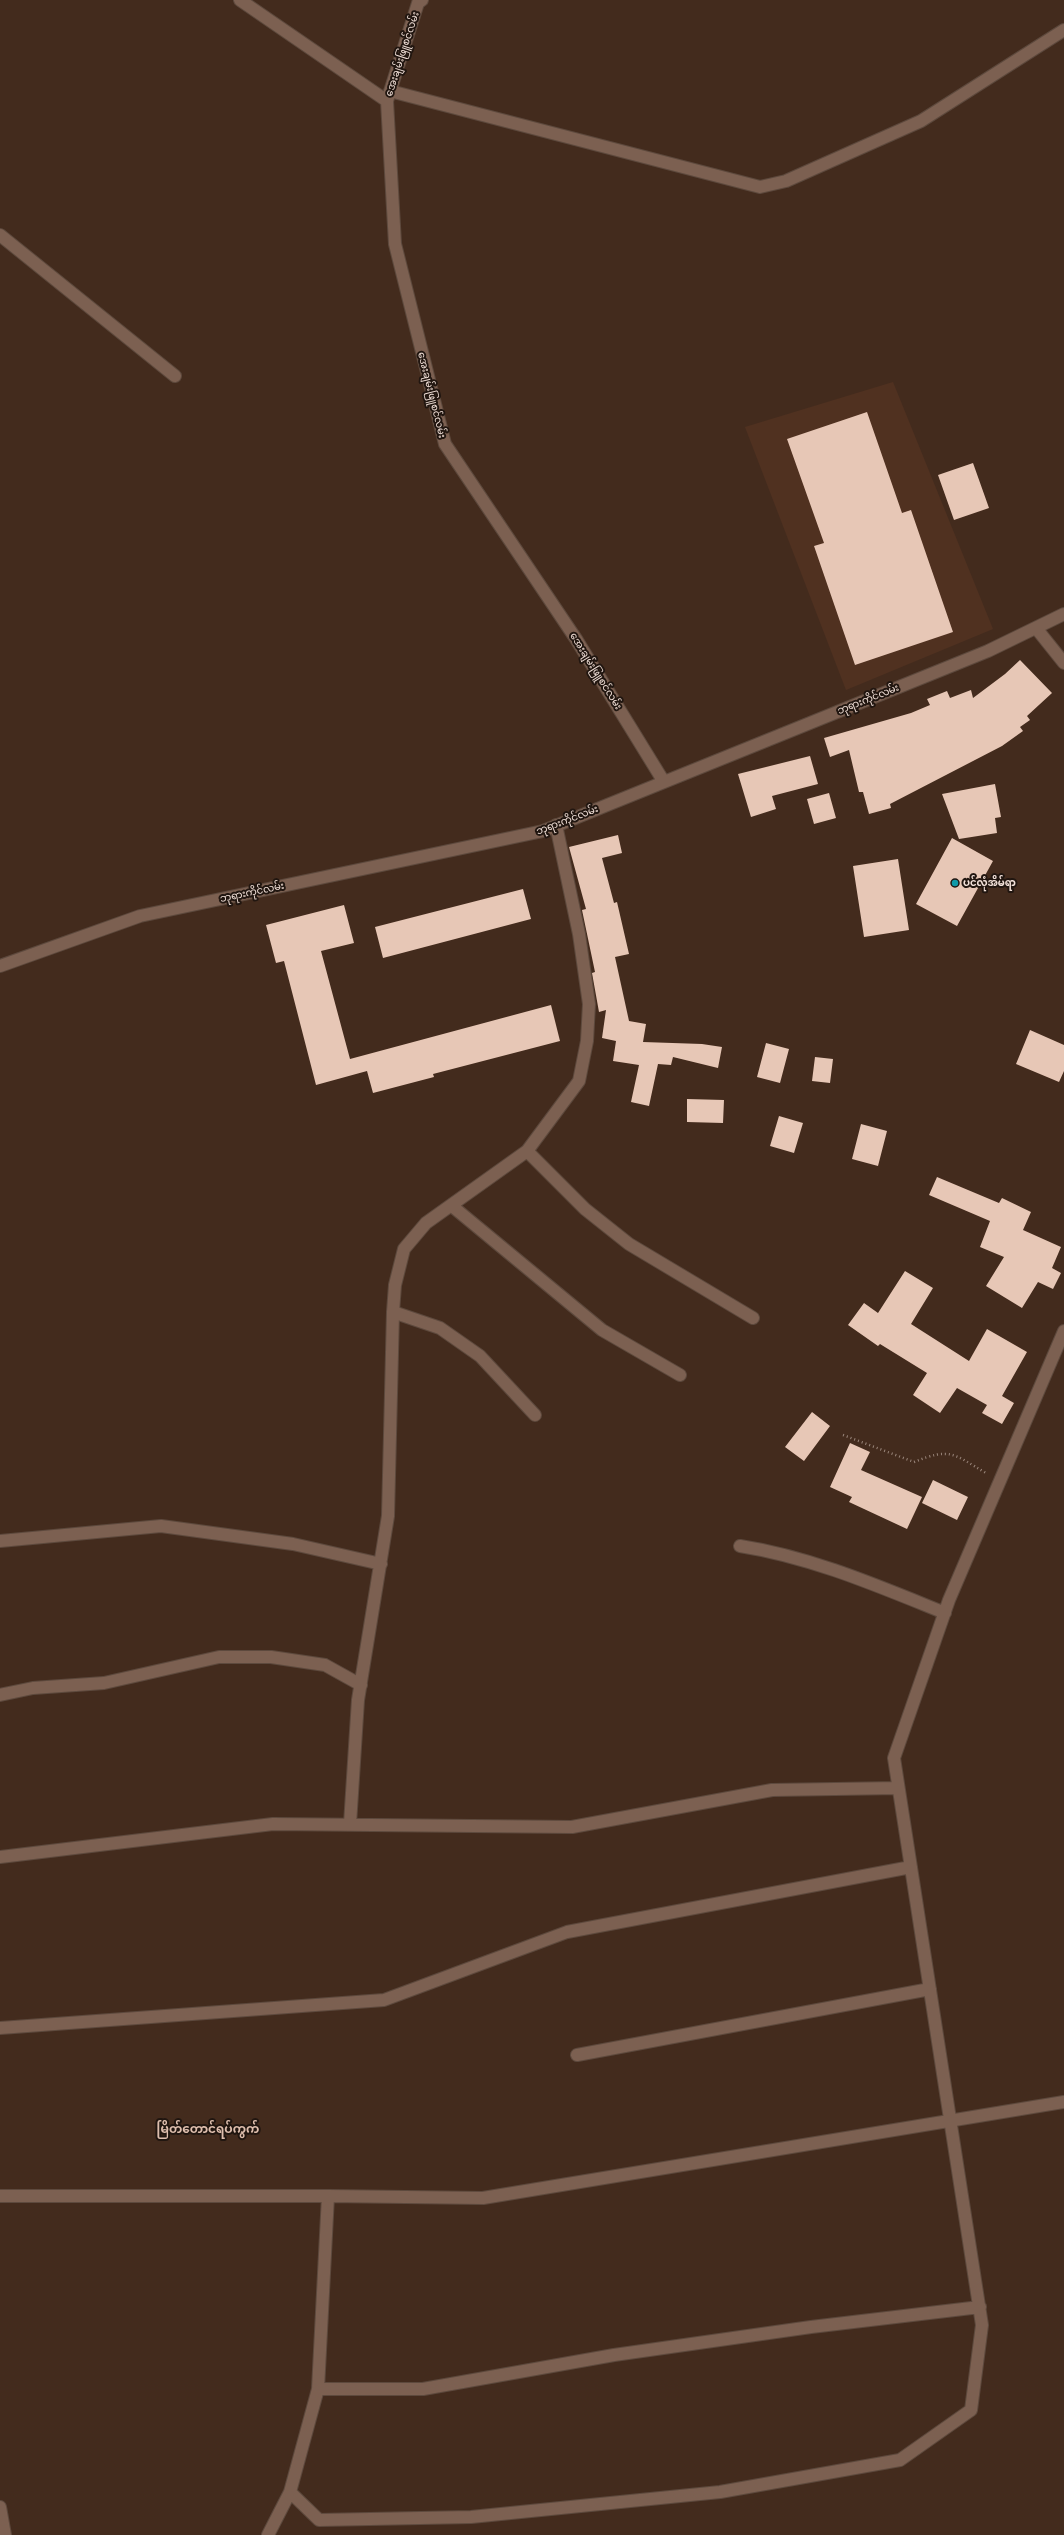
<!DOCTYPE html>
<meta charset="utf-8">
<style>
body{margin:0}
canvas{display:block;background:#432b1d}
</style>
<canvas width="1064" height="2535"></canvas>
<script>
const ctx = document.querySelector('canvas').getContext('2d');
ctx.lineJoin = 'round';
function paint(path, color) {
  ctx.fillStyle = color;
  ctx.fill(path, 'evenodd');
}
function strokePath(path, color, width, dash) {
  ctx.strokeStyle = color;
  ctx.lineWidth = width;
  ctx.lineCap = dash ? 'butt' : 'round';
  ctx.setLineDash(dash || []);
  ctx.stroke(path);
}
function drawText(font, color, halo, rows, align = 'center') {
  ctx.font = font + ' Ubuntu,"Noto Sans Myanmar",sans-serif';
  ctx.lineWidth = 4;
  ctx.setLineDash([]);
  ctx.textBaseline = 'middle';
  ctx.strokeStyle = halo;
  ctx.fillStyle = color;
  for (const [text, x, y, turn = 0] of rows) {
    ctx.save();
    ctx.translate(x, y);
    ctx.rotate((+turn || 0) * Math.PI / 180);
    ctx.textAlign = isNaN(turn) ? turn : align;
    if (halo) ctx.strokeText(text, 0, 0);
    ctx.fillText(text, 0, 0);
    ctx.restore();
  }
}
paint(new Path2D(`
 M893 382 993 629 846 690 745 427Z`), '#503120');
paint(new Path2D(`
 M867 412 902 513 911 510 953 632 855 665 814 546 824 543 787 439Z
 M973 463 989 508 954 520 938 475Z
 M1020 660 1052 693 1027 716 1030 720 1020 727 1023 731 1002 746 890 804 891 808 869 814 863 792H859L849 750 830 757 824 738 911 713 930 705 927 699 947 691 950 698 971 690 973 698 1005 674Z
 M810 756 818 784 772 796 776 809 751 817 738 774Z
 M995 784 1001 817 995 818 997 833 959 839 942 794Z
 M829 793 836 818 814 824 807 799Z
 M618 835 622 853 602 858 614 903 617 902 629 954 615 957 629 1021 646 1024 643 1042 702 1044 722 1047 718 1068 673 1057 671 1065 658 1064 649 1106 631 1102 639 1065 613 1061 616 1041 602 1038 606 1010 599 1012 592 973 595 972 582 910 586 909 569 847Z
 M952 838 993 861 957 926 916 904Z
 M898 859 909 930 864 937 853 866Z
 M523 889 531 919 383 958 375 927Z
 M344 905 354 943 321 951 350 1059 551 1005 560 1041 433 1074 434 1077 373 1093 367 1071 316 1085 284 961 276 963 266 925Z
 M1030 1030 1064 1045V1071L1059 1082 1016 1064Z
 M766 1043 789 1049 780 1083 757 1077Z
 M815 1057 833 1059 830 1083 812 1081Z
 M687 1099 724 1100 723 1123 687 1122Z
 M779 1116 803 1123 794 1153 770 1146Z
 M861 1124 887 1131 878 1166 852 1159Z
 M937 1177 999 1203 1002 1198 1031 1212 1023 1230 1061 1247 1052 1268 1061 1273 1053 1289 1038 1282 1022 1308 986 1286 1004 1257 980 1247 990 1221 929 1195Z
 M905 1271 933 1288 911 1324 969 1361 987 1329 1027 1352 1002 1396 1014 1403 1002 1424 982 1413 987 1405 957 1388 940 1413 913 1395 927 1373 880 1344 878 1346 848 1325 864 1303 878 1313Z
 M812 1412 830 1426 804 1461 785 1447Z
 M850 1443 870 1452 861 1470 922 1497 907 1529 849 1502 852 1497 830 1487Z
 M933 1480 968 1497 957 1520 922 1503Z`), '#e7c7b6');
const minor = new Path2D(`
 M240 0 387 101
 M422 0 418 3 387 101 395 244 445 444 576 639 664 782
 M390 91 760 187 786 181 921 121 1064 30
 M0 235 175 376
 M1036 628 1064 663
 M0 966 140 916 543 831 988 651 1064 614
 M527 1151 585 1209 629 1244 753 1318
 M452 1206 602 1330 680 1375
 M393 1312 440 1328 480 1356 535 1415
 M0 1541 161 1526 293 1544 381 1564
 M740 1546C811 1557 878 1586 945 1613
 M0 1695 33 1688 104 1683 219 1657H271L325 1665 361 1685
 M350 1824 358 1700 388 1516 393 1312 395 1285 404 1249 426 1223 527 1151 579 1081 587 1041 589 1004 579 934 556 825
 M0 1857 273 1824 572 1827 772 1790 898 1788
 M0 2028 384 2000 567 1932 911 1867
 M577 2055 930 1989
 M0 2196H328
 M318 2389H423L614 2355 811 2327 980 2307
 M290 2492 319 2520 471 2517 720 2492 900 2460 971 2410 982 2325 894 1758 949 1600 1064 1331
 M0 2507 5 2535
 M268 2535 290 2492 318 2389 328 2196 483 2198 1064 2102`);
strokePath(minor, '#5d493d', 14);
strokePath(new Path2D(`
 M843 1435 914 1462C951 1447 953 1454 986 1473`), '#9a867b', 2.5, [1, 3]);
strokePath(minor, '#7c6051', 12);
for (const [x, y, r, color] of [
 [955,883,4,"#0f9aa8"]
]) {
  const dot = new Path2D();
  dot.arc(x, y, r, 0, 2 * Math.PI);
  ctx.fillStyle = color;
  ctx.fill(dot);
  strokePath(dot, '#211610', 1.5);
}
drawText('10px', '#f2e1d9', '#211610', [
 ["အေးချမ်းဖြူစင်လမ်း",402,54,-72],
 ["အေးချမ်းဖြူစင်လမ်း",432,395,76],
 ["အေးချမ်းဖြူစင်လမ်း",596,671,58],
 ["ဘုရားကိုင်လမ်း",868,699,-22],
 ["ဘုရားကိုင်လမ်း",567,820,-21],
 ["ဘုရားကိုင်လမ်း",252,892,-12]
]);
drawText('bold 10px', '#f2e1d9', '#211610', [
 ["ပင်လုံအိမ်ရာ",963,883]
], 'left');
drawText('bold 12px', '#debead', '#211610', [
 ["မြိတ်တောင်ရပ်ကွက်",208,2129]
]);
</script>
